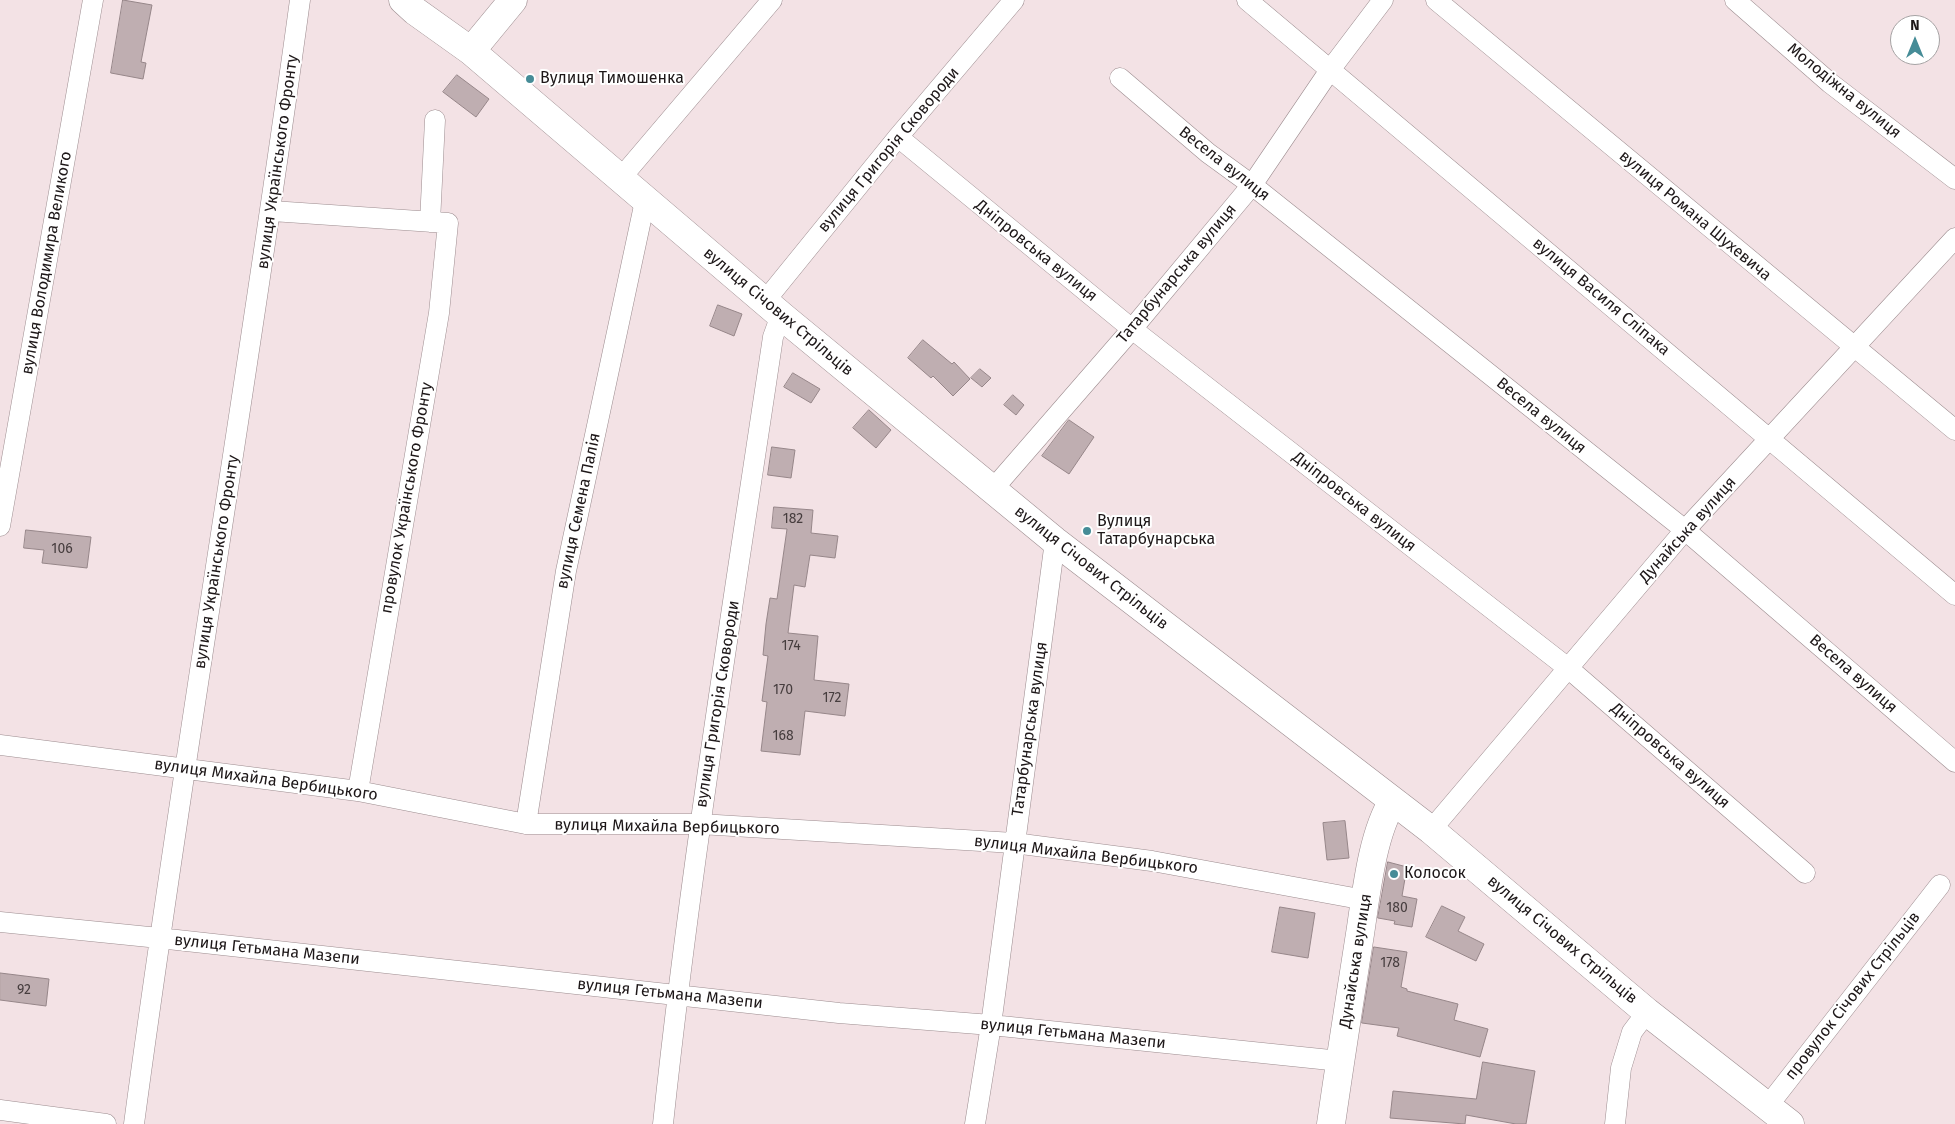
<!DOCTYPE html>
<meta charset="utf-8">
<style>
body{margin:0}
#map{position:relative;width:1955px;height:1124px;overflow:hidden;background:#f3e2e5;font-family:"Fira Sans",sans-serif}
canvas{display:block}
.north{position:absolute;left:1890px;top:15px;width:50px;height:50px;box-sizing:border-box;background:#fff;border:1px solid #a5a2a3;border-radius:50%;rotate:0deg;font-size:14px;font-weight:700;line-height:20px;text-align:center;color:#1d1718}
.north::after{content:'';display:block;margin:auto;width:18px;height:22px;background:#468c97;clip-path:polygon(50% 0,100% 100%,50% 72%,0 100%)}
</style>
<div id="map">
<canvas width="1955" height="1124"></canvas>
<div class="north">N</div>
</div>
<script>
const ctx = document.querySelector('canvas').getContext('2d');
ctx.lineJoin = 'round';
function paint(path, color) {
  ctx.fillStyle = color;
  ctx.fill(path, 'evenodd');
}
function strokePath(path, color, width, dash) {
  ctx.strokeStyle = color;
  ctx.lineWidth = width;
  ctx.lineCap = dash ? 'butt' : 'round';
  ctx.setLineDash(dash || []);
  ctx.stroke(path);
}
function drawText(font, color, halo, rows, align = 'center') {
  ctx.font = font + ' "Fira Sans",sans-serif';
  ctx.lineWidth = 4;
  ctx.setLineDash([]);
  ctx.textBaseline = 'middle';
  ctx.strokeStyle = halo;
  ctx.fillStyle = color;
  for (const [text, x, y, turn = 0] of rows) {
    ctx.save();
    ctx.translate(x, y);
    ctx.rotate((+turn || 0) * Math.PI / 180);
    ctx.textAlign = isNaN(turn) ? turn : align;
    if (halo) ctx.strokeText(text, 0, 0);
    ctx.fillText(text, 0, 0);
    ctx.restore();
  }
}
const building = new Path2D(`
 M123 0 152 5 141 62 146 63 143 79 111 73Z
 M457 75 489 99 476 117 443 92Z
 M718 305 742 314 734 336 710 326Z
 M923 340 952 364 954 362 970 379 953 396 933 376 931 378 908 358Z
 M980 369 991 378 982 387 971 378Z
 M793 373 820 389 811 403 784 387Z
 M1013 395 1024 405 1016 415 1004 405Z
 M869 410 891 430 876 448 853 428Z
 M1069 420 1094 437 1069 474 1042 456Z
 M772 447 795 450 791 478 768 475Z
 M774 507 813 510 811 533 838 536 835 558 810 555 805 587 794 585 788 633 818 636 814 680 849 684 845 716 805 711 800 755 761 751 767 702 762 701 768 656 763 655 766 624 770 598 777 599 787 529 772 528Z
 M26 530 91 537 87 568 42 563 44 550 24 548Z
 M1345 821 1349 858 1327 860 1323 823Z
 M1388 862 1407 867 1402 896 1417 899 1412 927 1394 924 1395 921 1378 918Z
 M1442 906 1465 917 1458 931 1484 944 1476 961 1426 937Z
 M1280 907 1315 913 1308 958 1272 952Z
 M1374 947 1407 952 1401 987 1407 989V991L1458 1004 1454 1020 1488 1029 1480 1057 1397 1036 1399 1028 1362 1023Z
 M0 973 49 979 46 1006 0 1000Z
 M1483 1062 1535 1071 1526 1124H1516L1466 1115 1465 1124 1390 1118 1393 1091 1476 1099Z`);
paint(building, '#bfaeb1');
strokePath(building, '#968689', 1);
const street = new Path2D(`
 M1247 0 1955 595
 M1436 0 1955 430
 M1735 0 1830 83 1955 179
 M1120 78 1208 153 1252 185 1685 530 1955 762
 M898 137 1132 329 1568 668 1805 873
 M620 179 772 0
 M272 211 448 223 439 313 358 791
 M430 222 435 120
 M765 301 898 137 1014 0
 M993 489 1132 329 1252 185 1330 70 1383 0
 M0 526 93 0
 M0 745 358 791 526 824H700L1014 843 1152 861 1365 900
 M526 824 566 571 645 201
 M1431 830 1685 530 1955 238
 M0 922 159 938 839 1013 991 1025 1340 1061
 M1767 1107 1940 885
 M0 1110 106 1124
 M134 1124C184 749 249 375 300 0
 M663 1124C691 861 734 599 773 337L777 326 783 317
 M975 1124 991 1025 1055 541
 M1615 1124 1621 1068 1632 1032 1647 1012`);
const secondary = new Path2D(`
 M403 0 415 11 471 51 783 317 1055 541 1431 830 1647 1012 1790 1124
 M471 51 513 0
 M1331 1124C1340 1061 1350 998 1360 934 1366 895 1372 834 1393 801`);
strokePath(street, '#9c8c8f', 21);
strokePath(secondary, '#9c8c8f', 29);
strokePath(street, '#fff', 20);
strokePath(secondary, '#fff', 28);
for (const [x, y, r, color] of [
 [530,79,5,"#468c97"],
 [1087,531,5,"#468c97"],
 [1394,874,5,"#468c97"]
]) {
  const dot = new Path2D();
  dot.arc(x, y, r, 0, 2 * Math.PI);
  ctx.fillStyle = color;
  ctx.fill(dot);
  strokePath(dot, '#fff', 2);
}
drawText('14px', '#463d3e', null, [
 ["182",793,519],
 ["106",62,549],
 ["174",791,646],
 ["170",783,690],
 ["172",832,698],
 ["168",783,736],
 ["180",1397,908],
 ["178",1390,963],
 ["92",24,990]
]);
drawText('16px', '#1d1718', '#fff', [
 ["Вулиця Тимошенка",540,79],
 ["Вулиця",1097,522],
 ["Татарбунарська",1097,540],
 ["Колосок",1404,874]
], 'left');
drawText('16px', '#1d1718', '#fff', [
 ["Молодіжна вулиця",1844,91,39],
 ["вулиця Григорія Сковороди",889,150,-50],
 ["вулиця Українського Фронту",278,162,-82],
 ["Весела вулиця",1224,164,38],
 ["вулиця Романа Шухевича",1695,216,40],
 ["Дніпровська вулиця",1036,251,39],
 ["вулиця Володимира Великого",47,263,-80],
 ["Татарбунарська вулиця",1177,274,-50],
 ["вулиця Василя Сліпака",1601,297,40],
 ["вулиця Січових Стрільців",778,312,40],
 ["Весела вулиця",1541,416,39],
 ["провулок Українського Фронту",407,498,-80],
 ["Дніпровська вулиця",1354,502,38],
 ["вулиця Семена Палія",579,511,-78],
 ["Дунайська вулиця",1688,530,-48],
 ["вулиця Українського Фронту",217,562,-81],
 ["вулиця Січових Стрільців",1091,568,38],
 ["Весела вулиця",1853,674,41],
 ["вулиця Григорія Сковороди",718,704,-81],
 ["Татарбунарська вулиця",1030,729,-82],
 ["Дніпровська вулиця",1670,756,41],
 ["вулиця Михайла Вербицького",266,780,8],
 ["вулиця Михайла Вербицького",667,827,1],
 ["вулиця Михайла Вербицького",1086,855,7],
 ["вулиця Січових Стрільців",1562,940,40],
 ["вулиця Гетьмана Мазепи",267,950,6],
 ["Дунайська вулиця",1356,961,-81],
 ["вулиця Гетьмана Мазепи",670,994,6],
 ["провулок Січових Стрільців",1853,996,-52],
 ["вулиця Гетьмана Мазепи",1073,1034,6]
]);
</script>
